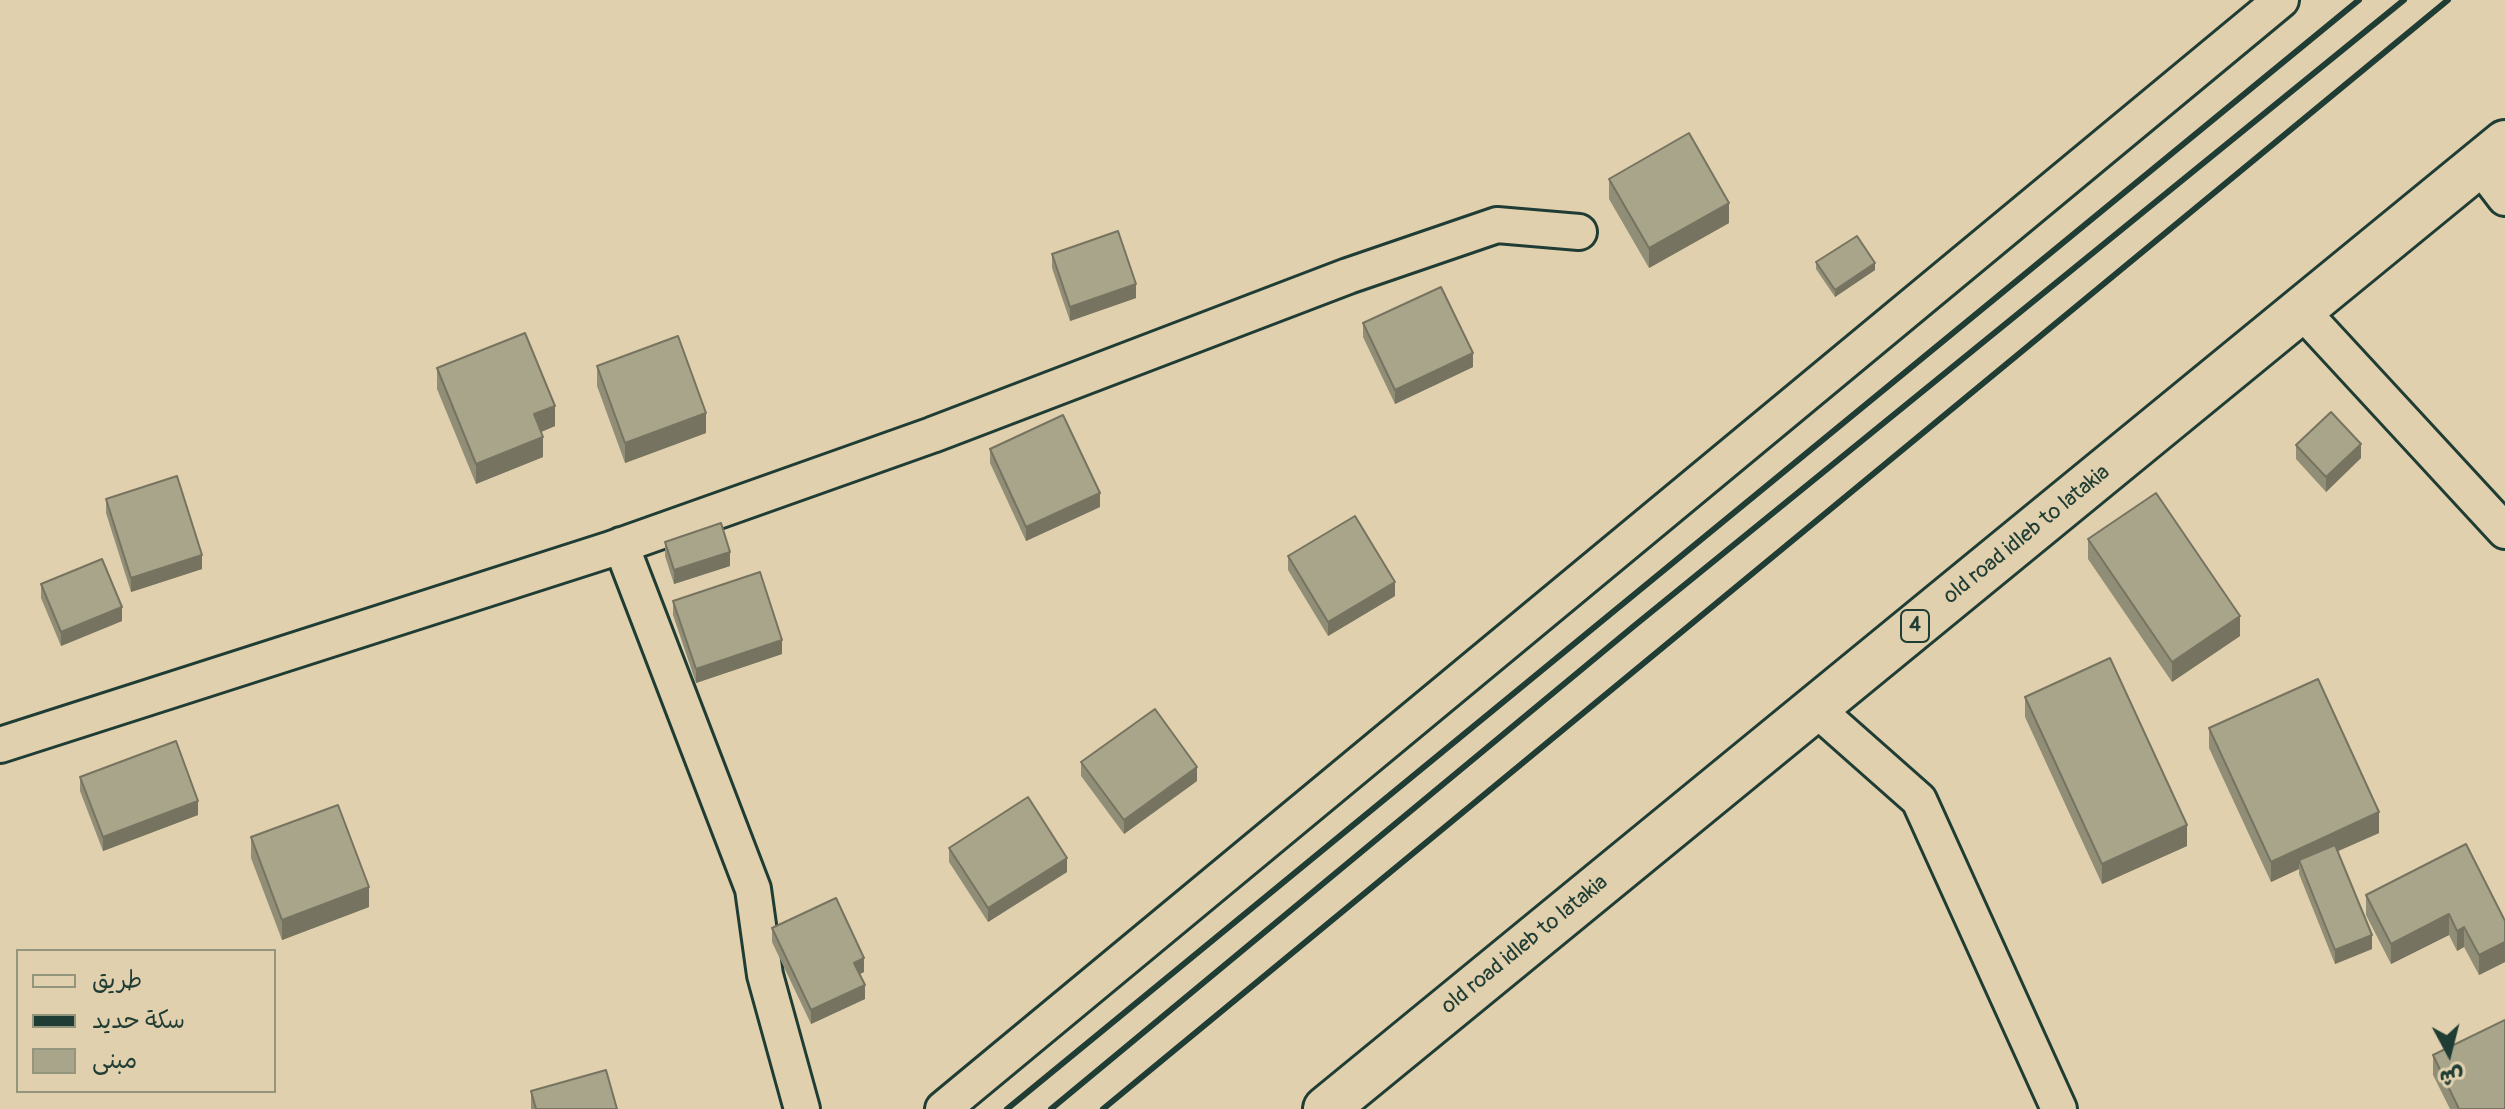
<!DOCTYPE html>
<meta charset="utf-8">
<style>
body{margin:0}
#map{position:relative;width:2505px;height:1109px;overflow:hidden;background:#e1d0ad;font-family:Pangolin,"Playpen Sans Arabic",sans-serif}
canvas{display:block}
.legend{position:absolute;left:16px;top:949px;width:260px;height:144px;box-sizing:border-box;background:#e1d0ad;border:2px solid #93957d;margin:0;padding:10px 14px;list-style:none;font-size:24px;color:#1f3d34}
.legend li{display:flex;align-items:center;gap:16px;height:40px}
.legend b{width:40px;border:2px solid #93957d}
.north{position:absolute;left:2409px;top:1013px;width:80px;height:80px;-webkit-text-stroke:6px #e1d0ad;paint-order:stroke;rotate:173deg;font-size:22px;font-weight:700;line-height:32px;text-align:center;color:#1f3d34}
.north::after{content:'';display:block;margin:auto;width:28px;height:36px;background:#1f3d34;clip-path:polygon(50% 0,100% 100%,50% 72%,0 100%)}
</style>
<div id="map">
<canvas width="2505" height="1109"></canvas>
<ul class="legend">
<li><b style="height:10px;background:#e1d0ad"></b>طريق</li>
<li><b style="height:10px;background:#1f3d34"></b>سكة حديد</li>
<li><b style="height:22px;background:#a8a58a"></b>مبنى</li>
</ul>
<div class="north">ش</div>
</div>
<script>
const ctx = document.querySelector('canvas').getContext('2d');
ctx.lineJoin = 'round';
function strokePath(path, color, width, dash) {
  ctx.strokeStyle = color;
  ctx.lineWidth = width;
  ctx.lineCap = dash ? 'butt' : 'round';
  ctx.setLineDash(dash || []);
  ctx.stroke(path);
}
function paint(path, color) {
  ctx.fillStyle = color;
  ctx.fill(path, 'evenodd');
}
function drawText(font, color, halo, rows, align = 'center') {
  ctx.font = font + ' Pangolin,sans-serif';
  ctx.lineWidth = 6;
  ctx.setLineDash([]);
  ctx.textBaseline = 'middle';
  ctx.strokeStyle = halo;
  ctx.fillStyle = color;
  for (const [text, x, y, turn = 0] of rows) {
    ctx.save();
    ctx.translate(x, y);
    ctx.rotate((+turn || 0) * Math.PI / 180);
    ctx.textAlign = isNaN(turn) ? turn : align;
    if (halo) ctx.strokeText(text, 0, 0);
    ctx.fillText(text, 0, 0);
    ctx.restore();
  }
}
const minor = new Path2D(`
 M2479 164 2505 198
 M2301 310 2505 531
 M621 545 753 889 765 975 802 1109
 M1815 708 1919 800 2059 1109
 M0 745 608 550 932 435 1348 276 1497 225 1579 232
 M943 1109 2281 0`);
const primary = new Path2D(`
 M1326 1109 2505 143`);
strokePath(minor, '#1f3d34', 40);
strokePath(primary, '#1f3d34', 50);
strokePath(minor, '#e1d0ad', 34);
strokePath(primary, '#e1d0ad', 44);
strokePath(new Path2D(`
 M1007 1109 2359 0
 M1051 1109 1634 626 2404 0
 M1103 1109 2448 0`), '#1f3d34', 6);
paint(new Path2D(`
 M1609 179 1729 223 1649 268 1609 199Z
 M1052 254 1136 298 1070 321 1052 268Z
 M1816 262 1875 270 1835 297 1816 269Z
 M1363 323 1473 367 1395 404 1363 337Z
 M597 366 706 433 625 463 597 386Z
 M437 368 555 426 541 432 543 457 476 484 437 389Z
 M2296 445 2361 458 2326 492 2296 459Z
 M990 449 1100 507 1026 541 990 463Z
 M106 499 202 569 131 592 106 513Z
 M2088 539 2240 636 2172 682 2088 559Z
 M665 542 730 566 674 584 665 556Z
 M1288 556 1395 596 1328 636 1288 570Z
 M41 584 122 621 61 646 41 598Z
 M673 601 782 654 696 683 673 615Z
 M2025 697 2187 846 2102 884 2025 717Z
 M2209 728 2379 833 2338 851 2372 949 2335 964 2299 874V869L2271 882 2209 748Z
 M1081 762 1197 781 1124 834 1081 776Z
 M80 777 198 815 103 851 80 791Z
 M251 837 369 907 282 940 251 858Z
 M949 848 1067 872 988 922 949 862Z
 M2366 895 2505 921V962L2479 975 2464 947 2457 951 2449 935 2391 964 2366 915Z
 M772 928 864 972 859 974 865 999 811 1024 772 942Z
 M2433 1055 2505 1109H2450L2433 1075Z
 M531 1091 617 1109H531Z`), '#908e77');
paint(new Path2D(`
 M1729 203V223L1649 268V248Z
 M1875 263V270L1835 297V290Z
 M1136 284V298L1070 321V307Z
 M1473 353V367L1395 404V390Z
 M555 406V426L534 435V414Z
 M706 413V433L625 463V443Z
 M543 437V457L476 484V464Z
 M2361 444V458L2326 492V477Z
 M1100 493V507L1026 541V527Z
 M730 552V566L674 584V570Z
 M202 555V569L131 592V578Z
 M1395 582V596L1328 636V622Z
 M122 607V621L61 646V632Z
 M2240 616V636L2172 682V662Z
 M782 640V654L696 683V669Z
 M1197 767V781L1124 834V820Z
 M198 801V815L103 851V837Z
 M2379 812V833L2302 867 2299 860V869L2271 882V862Z
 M2187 825V846L2102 884V864Z
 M1067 858V872L988 922V908Z
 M369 887V907L282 940V920Z
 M2449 914V935L2391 964V944Z
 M2464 927V947L2457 951V931Z
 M2372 935V949L2335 964V950Z
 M2505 942V962L2479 975V955Z
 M864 958V972L854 977V963Z
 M865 985V999L811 1024V1010Z`), '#767461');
const building = new Path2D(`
 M1689 133 1729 203 1649 248 1609 179Z
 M1118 231 1136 284 1070 307 1052 254Z
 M1857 236 1875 263 1835 290 1816 262Z
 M1441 287 1473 353 1395 390 1363 323Z
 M525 333 555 406 534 414 543 437 476 464 437 368Z
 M678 336 706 413 625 443 597 366Z
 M2331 412 2361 444 2326 477 2296 445Z
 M1063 415 1100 493 1026 527 990 449Z
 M177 476 202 555 131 578 106 499Z
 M2156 493 2240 616 2172 662 2088 539Z
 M1355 516 1395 582 1328 622 1288 556Z
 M721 523 730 552 674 570 665 542Z
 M102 559 122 607 61 632 41 584Z
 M760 572 782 640 696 669 673 601Z
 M2110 658 2187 825 2102 864 2025 697Z
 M2318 679 2379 812 2271 862 2209 728Z
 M1155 709 1197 767 1124 820 1081 762Z
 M176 741 198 801 103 837 80 777Z
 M1028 797 1067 858 988 908 949 848Z
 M338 805 369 887 282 920 251 837Z
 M2466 844 2505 921V942L2479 955 2464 927 2457 931 2449 914 2391 944 2366 895Z
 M2335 845 2372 935 2335 950 2299 860Z
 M836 898 864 958 854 963 865 985 811 1010 772 928Z
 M2505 1020V1109H2459L2433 1055Z
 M606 1070 617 1109H536L531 1091Z`);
paint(building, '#a8a58a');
strokePath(building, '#767461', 2);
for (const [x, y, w] of [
 [1915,626,28]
]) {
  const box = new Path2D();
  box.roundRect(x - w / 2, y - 16, w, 32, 6);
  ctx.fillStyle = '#e1d0ad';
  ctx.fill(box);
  strokePath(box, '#1f3d34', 2);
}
drawText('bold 20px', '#1f3d34', null, [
 ["4",1915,626]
]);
drawText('22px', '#1f3d34', '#e1d0ad', [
 ["old road idleb to latakia",2027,535,-39],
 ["old road idleb to latakia",1525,945,-39]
]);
</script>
